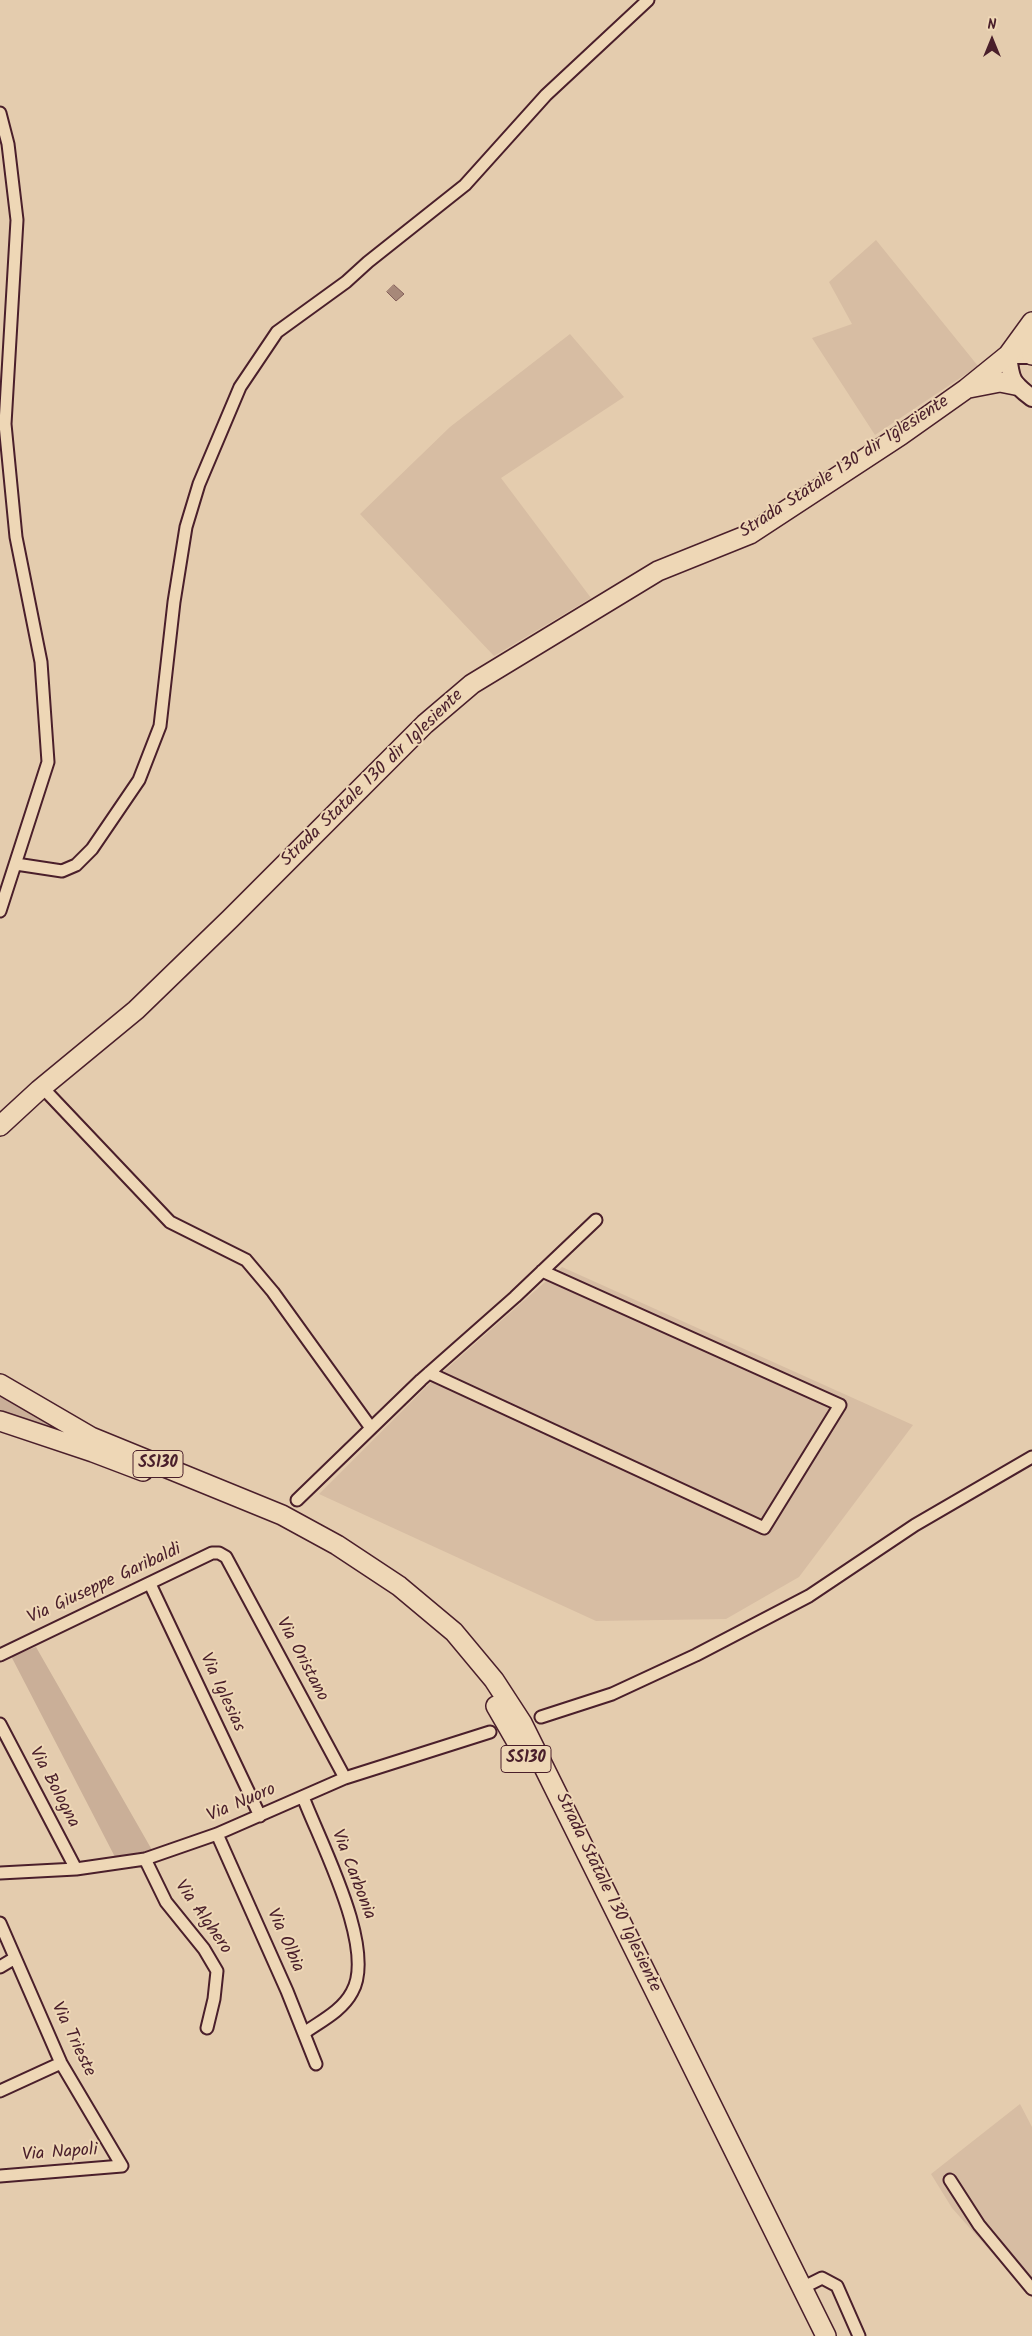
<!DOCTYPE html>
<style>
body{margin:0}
#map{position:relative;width:1032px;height:2336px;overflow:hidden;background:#e4ccae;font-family:Kalam,sans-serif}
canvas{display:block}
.north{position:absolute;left:967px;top:15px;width:50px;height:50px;-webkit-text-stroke:4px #eed7b6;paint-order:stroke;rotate:0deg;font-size:14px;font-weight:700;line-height:20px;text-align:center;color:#4a1f2b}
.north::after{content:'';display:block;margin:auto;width:18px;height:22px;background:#4a1f2b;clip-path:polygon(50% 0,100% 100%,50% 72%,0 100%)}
</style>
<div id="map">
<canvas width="1032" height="2336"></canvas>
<div class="north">N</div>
</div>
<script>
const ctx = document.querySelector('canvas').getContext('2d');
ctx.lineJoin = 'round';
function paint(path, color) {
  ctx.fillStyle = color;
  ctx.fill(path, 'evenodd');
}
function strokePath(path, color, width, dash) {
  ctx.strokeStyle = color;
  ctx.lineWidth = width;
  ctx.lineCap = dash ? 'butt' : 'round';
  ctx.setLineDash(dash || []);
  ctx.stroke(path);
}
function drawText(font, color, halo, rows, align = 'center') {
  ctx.font = font + ' Kalam,sans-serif';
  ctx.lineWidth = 4;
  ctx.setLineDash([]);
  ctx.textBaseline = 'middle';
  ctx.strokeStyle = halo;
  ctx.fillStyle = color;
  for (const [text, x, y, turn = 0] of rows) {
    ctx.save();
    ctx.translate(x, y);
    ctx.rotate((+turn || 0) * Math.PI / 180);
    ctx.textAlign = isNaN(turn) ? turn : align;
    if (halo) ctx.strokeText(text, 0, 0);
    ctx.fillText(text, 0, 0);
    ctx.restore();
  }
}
paint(new Path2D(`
 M876 240 978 366 875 435 812 338 852 324 829 282Z
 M570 334 624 397 501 478 591 598 494 656 360 514 450 427Z
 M562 1267 913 1425 799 1577 726 1619 596 1621 319 1494 426 1387Z
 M1020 2104 1032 2127V2298L952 2208 931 2174Z`), '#d7bda3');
paint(new Path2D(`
 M0 1388 81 1437 0 1414Z
 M36 1647 152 1850 115 1857 11 1656Z`), '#caaf98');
const water = new Path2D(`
 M394 285 404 294 396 301 387 292Z`);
paint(water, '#a78879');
strokePath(water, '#825e5a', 1);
const street = new Path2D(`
 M0 113 8 144 17 220 5 424 16 537 41 662 48 762 0 911
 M16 864 62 871 76 865 92 849 139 780 160 726 174 602 186 527 199 484 240 387 277 332 346 282 368 262 465 185 546 95 648 0
 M42 1087 170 1222 246 1260 273 1292 371 1428
 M429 1373 764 1528 840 1405 542 1271
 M297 1500 421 1380 515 1297 596 1220
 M150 1584 260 1816
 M0 1655 212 1553H219L226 1557 345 1778
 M541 1717 612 1694 696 1655 809 1596 915 1525 1032 1457
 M0 1724 76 1869
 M303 1797C320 1842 377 1949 352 1992 342 2011 321 2021 304 2033
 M217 1834 287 1991 316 2064
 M145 1859 166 1902 204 1949 217 1971 214 1999 207 2028
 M0 1873 76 1869 145 1859 217 1834 345 1778 490 1732
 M0 1923 61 2063 122 2166 0 2176
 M0 1967 15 1958
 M0 2091 61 2063
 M950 2180 979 2225 1032 2289
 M802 2288 822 2278 837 2286 859 2336`);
const secondary = new Path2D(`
 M1032 355H1008C1011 380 1011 382 1032 398`);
const primary = new Path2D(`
 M1029 328 1032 355
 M969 388 1000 382 1015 385
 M0 1126 39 1090 136 1010 230 919 425 724 472 684 658 571 750 534 901 435 966 389 1008 355 1032 322
 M0 1384 91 1437 282 1515 337 1545 399 1586 454 1632 494 1680 522 1723 826 2336
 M0 1421 93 1452 143 1471
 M496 1706 526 1758`);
strokePath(street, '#4a1f2b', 15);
strokePath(secondary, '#4a1f2b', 20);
strokePath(primary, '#4a1f2b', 22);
strokePath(street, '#eed7b6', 11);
strokePath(secondary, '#eed7b6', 16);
strokePath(primary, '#eed7b6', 19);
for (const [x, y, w] of [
 [158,1464,50],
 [526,1759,50]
]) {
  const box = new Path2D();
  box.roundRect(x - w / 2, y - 13.5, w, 27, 4);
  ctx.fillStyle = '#eed7b6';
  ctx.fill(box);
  strokePath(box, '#4a1f2b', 1);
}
drawText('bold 16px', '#4a1f2b', null, [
 ["SS130",158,1464],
 ["SS130",526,1759]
]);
drawText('18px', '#4a1f2b', '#eed7b6', [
 ["Strada Statale 130 dir Iglesiente",845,468,-33],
 ["Strada Statale 130 dir Iglesiente",373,779,-44],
 ["Via Giuseppe Garibaldi",105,1585,-25],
 ["Via Oristano",301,1660,62],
 ["Via Iglesias",221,1693,65],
 ["Via Bologna",53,1788,62],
 ["Via Nuoro",242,1804,-23],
 ["Via Carbonia",352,1875,69],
 ["Strada Statale 130 Iglesiente",607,1893,64],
 ["Via Alghero",202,1918,55],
 ["Via Olbia",284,1941,66],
 ["Via Trieste",72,2040,64],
 ["Via Napoli",60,2154,-4]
]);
</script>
